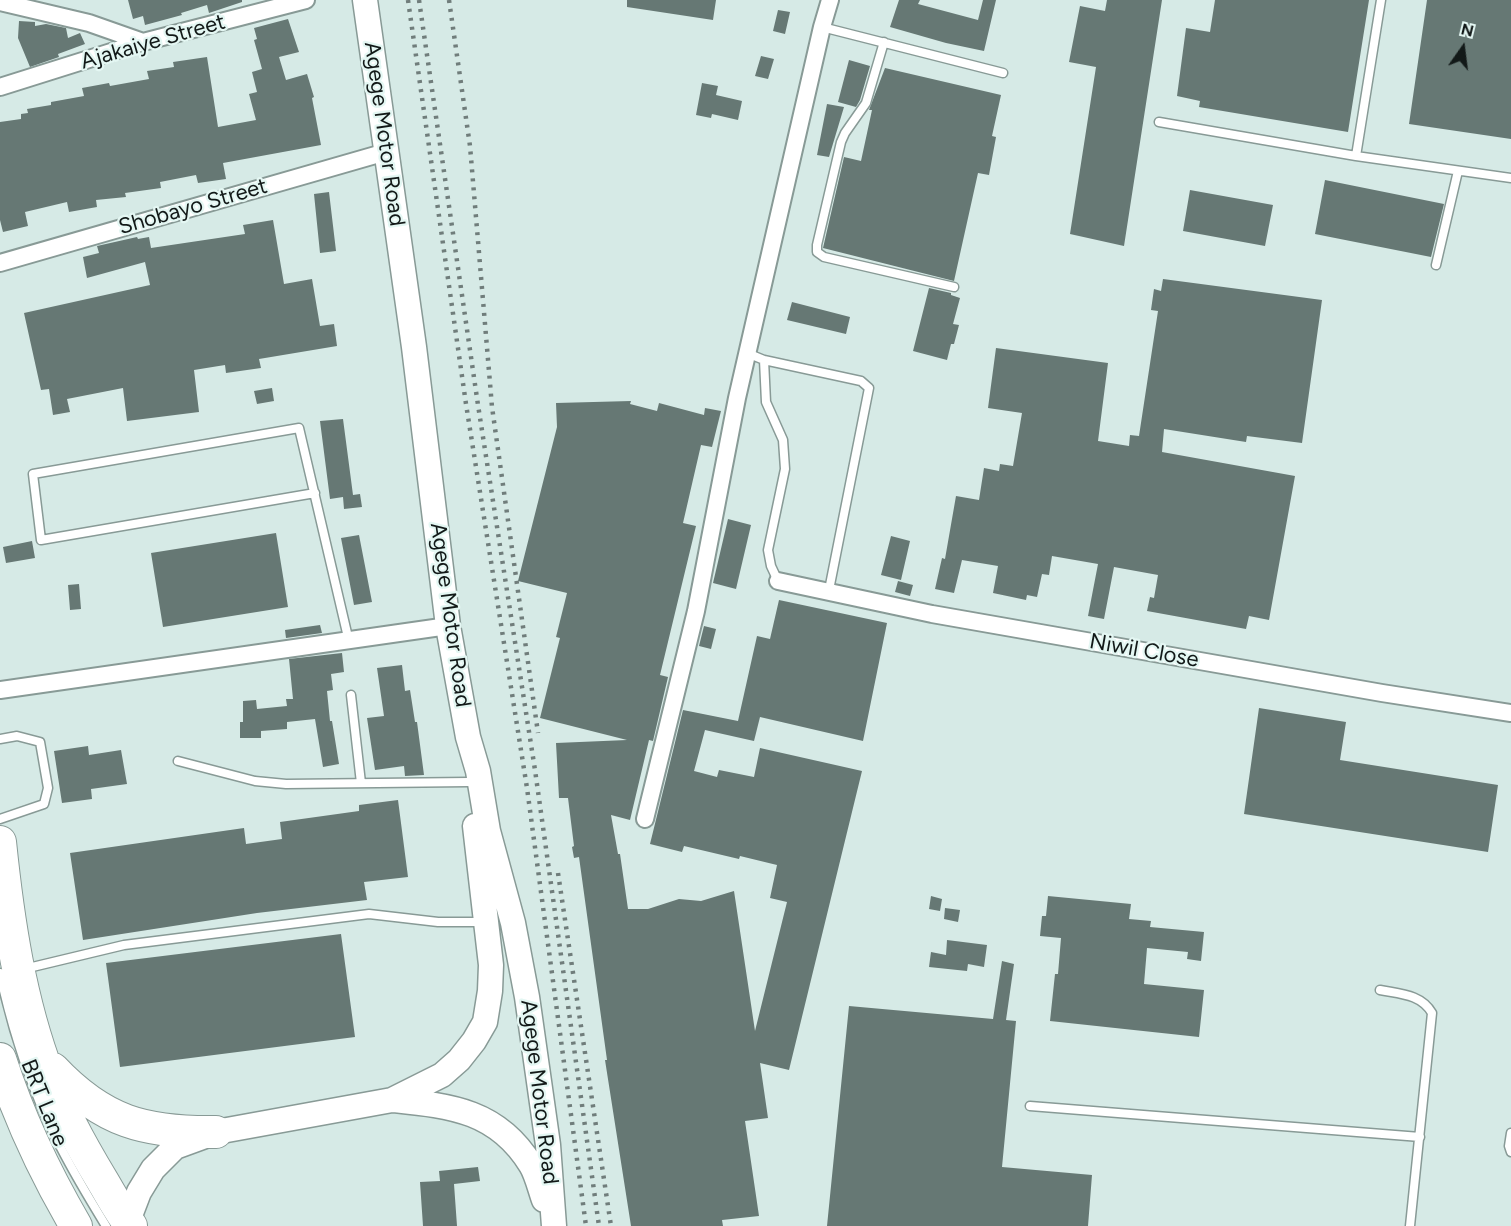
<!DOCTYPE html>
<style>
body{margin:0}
#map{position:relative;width:1511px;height:1226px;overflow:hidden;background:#d6eae6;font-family:Figtree,sans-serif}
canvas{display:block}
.north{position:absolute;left:1433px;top:18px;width:60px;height:60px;-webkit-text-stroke:4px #e4f7f3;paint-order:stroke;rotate:14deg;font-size:16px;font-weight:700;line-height:24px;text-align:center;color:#121918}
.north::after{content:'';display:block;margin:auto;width:21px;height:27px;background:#121918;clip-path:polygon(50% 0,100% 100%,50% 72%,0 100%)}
</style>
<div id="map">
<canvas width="1511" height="1226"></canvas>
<div class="north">N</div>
</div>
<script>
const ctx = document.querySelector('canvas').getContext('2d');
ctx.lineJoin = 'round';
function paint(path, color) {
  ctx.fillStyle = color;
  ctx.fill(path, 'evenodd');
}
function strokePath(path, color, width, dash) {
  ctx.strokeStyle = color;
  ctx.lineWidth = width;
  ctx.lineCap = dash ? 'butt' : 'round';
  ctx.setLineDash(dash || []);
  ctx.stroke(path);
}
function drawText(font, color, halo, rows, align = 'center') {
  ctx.font = font + ' Figtree,sans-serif';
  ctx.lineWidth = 4.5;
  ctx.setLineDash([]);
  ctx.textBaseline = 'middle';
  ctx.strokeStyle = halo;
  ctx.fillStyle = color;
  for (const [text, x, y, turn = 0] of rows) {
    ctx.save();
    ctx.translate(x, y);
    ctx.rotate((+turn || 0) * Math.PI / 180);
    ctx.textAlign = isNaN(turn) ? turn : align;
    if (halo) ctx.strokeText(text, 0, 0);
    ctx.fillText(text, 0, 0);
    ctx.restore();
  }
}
paint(new Path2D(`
 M128 0H242V2L209 13 207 5 181 13 182 15 145 25 143 16 133 19Z
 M627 0H716L713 20 627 7Z
 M899 0H920L918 4 978 20 983 0H996L984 51 946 43 890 27Z
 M1107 0H1162L1124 246 1070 234 1096 67 1069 62 1080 6 1105 11Z
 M1215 0H1369L1348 132 1199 107 1200 101 1177 96 1186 28 1210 32Z
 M1427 0H1511V139L1409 124Z
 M778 10 790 12 785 34 773 31Z
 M288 19 299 52 279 57 286 80 307 74 314 97 312 98 321 145 223 163 226 179 198 183 196 175 160 182 161 188 125 193 126 197 96 200 97 207 69 212 67 202 25 212 28 226 3 232 0 220V122L21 119V114L28 113 27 109 51 105V102L84 96 82 88 109 83 110 86 149 79 147 71 174 67 173 62 207 57 218 127 256 120 249 94 257 92 252 72 262 69 254 40 257 39 254 28Z
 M19 21 35 22V26L46 24 66 28 68 38 80 33 85 44 58 54 59 57 30 67 18 38Z
 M761 56 774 59 768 79 755 76Z
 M849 60 870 66 860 100 856 107 838 102Z
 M885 68 1001 95 992 136 996 137 989 175 978 173 954 281 823 248 844 157 861 161 872 110H869Z
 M702 83 718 86 716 95 742 101 738 120 712 114 711 118 696 115Z
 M827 104 844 107 829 157 817 155Z
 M1325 180 1444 204 1431 257 1315 234Z
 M1190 190 1273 205 1265 246 1183 231Z
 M329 192 336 251 320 253 314 194Z
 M273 220 284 284 312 279 320 326 334 324 337 346 259 359 261 368 226 373 225 365 194 370 199 412 127 421 123 388 67 399 70 412 53 415 49 389 41 390 24 313 150 285 145 262 87 278 83 257 99 253 97 246 137 237 138 239 149 237 151 248 245 234 243 225Z
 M1163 279 1322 300 1302 443 1247 436 1246 442 1164 429 1162 452 1295 476 1269 620 1249 616 1246 629 1147 611 1150 597 1154 598 1158 575 1114 567 1104 619 1088 616 1098 564 1052 556 1049 575 1042 574 1037 597 1027 595 1026 600 993 593 998 566 962 560 954 593 935 589 942 558 945 559 956 496 979 500 984 468 999 471 1000 464 1013 466 1022 413 988 408 996 348 1108 363 1098 441 1129 446 1130 435 1139 436 1158 311 1151 310 1154 289 1161 291Z
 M929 288 951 293V295L960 298 953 324 959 325 954 344H951L947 360 913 351Z
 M792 302 850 317 846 334 787 320Z
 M272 388 274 401 257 404 254 391Z
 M631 401 630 404 657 411 659 403 704 415 705 408 721 411 712 447 701 445 683 523 696 526 660 675 668 677 653 741 649 740 630 820 611 815 618 854H620L628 909H648L679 899 701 901 734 891 755 1031 787 902 770 898 777 865 740 856 739 859 684 846 682 852 650 844 683 710 738 721 757 636 770 639 779 600 887 623 863 741 760 717 754 741 705 730 694 771 717 777 719 770 754 777 760 748 862 771 789 1070 760 1063 768 1118 745 1121 759 1216 722 1220 723 1226H631L605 1060H607L579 857 574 858 572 847 574 846 568 798H559L556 743 627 740 540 718 560 638 556 637 567 593 518 581 557 427 556 403Z
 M343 419 353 495 360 494 362 507 344 509 343 497 330 499 320 421Z
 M728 519 751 525 736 589 713 583Z
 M276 533 288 607 163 627 151 553Z
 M359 535 372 602 354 605 341 538Z
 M891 536 910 541 901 580 881 575Z
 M32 541 35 558 6 563 3 547Z
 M898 581 913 585 910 596 895 592Z
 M79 584 81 609 70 610 68 585Z
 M320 625 322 633 286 638 285 630Z
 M704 626 716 629 711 649 699 646Z
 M342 653 344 672 331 674 333 690 327 691 330 721H332L339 764 323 767 315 719 287 722V729L261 731V738H240V722H243V701L256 700 257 709 287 706 286 699H293L289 659Z
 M402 665 405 691 410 690 415 722H417L424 775 405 776 404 766 375 770 367 718 384 716 377 668Z
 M1259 708 1346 722 1340 760 1498 785 1488 852 1244 814Z
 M88 746 89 755 121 750 127 784 91 789 92 799 62 803 54 751Z
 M398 800 408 877 364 882 367 900 257 913 83 940 70 853 244 828 246 844 282 839 280 822 359 811V805Z
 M931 896 942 899 940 911 929 909Z
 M1048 896 1131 904 1129 919 1151 921 1150 927 1204 932 1201 961 1187 959 1188 952 1147 948 1144 984 1204 990 1199 1037 1050 1021 1055 974H1058L1061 938 1040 936 1042 916H1046Z
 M945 908 960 910 958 922 944 919Z
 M341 934 355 1037 120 1067 106 963Z
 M947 940 987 945 984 967 968 964 967 971 929 967 931 952 946 955Z
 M1002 961 1014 964 1006 1020 1016 1021 1002 1167 1092 1175 1088 1226H827L849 1006 993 1019Z
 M478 1167 480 1181 454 1184 457 1226H423L420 1182 440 1181 439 1171Z`), '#667874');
const lane = new Path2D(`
 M822 27 1003 73
 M884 42 866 103 845 133 841 142 817 245V252L824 257 954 287
 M1159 122 1356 156 1511 178
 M1356 156 1381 0
 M1436 265 1458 171
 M747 353 764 360 861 381 869 388 829 590
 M764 360 766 402 783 440 785 469 768 550 771 566 778 581
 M315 493 41 540 33 474 299 428 347 633V640
 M351 695 361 783
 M0 739 17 736 40 742 48 788 44 804 0 819
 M178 761 255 781 286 784 469 782
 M24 969 124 945 369 914 438 922H483
 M0 973C12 1030 33 1094 60 1146 74 1173 90 1200 106 1226
 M1380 990C1400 994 1421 994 1432 1013L1410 1226
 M1030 1106 1420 1137
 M1511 1133 1509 1146 1511 1152`);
const street = new Path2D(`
 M0 2 89 23 143 42
 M0 87 143 42 306 0
 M0 263 386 152
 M778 581 932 614 1382 693 1511 713
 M0 690 448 626
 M645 819 696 611 737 398 822 27 830 0`);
const secondary = new Path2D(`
 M365 0 414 347 448 626 468 737 478 771 488 831 513 923 527 997 548 1145 554 1226
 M394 1100C452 1106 498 1111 531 1165 537 1175 540 1189 544 1200
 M126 1226 139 1192 153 1169 175 1147 216 1132 392 1100 442 1075 459 1060 474 1041 485 1022 490 991 491 965 475 826`);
const highway = new Path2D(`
 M0 842C8 920 20 1001 48 1074 62 1111 82 1147 102 1180 111 1195 120 1212 131 1226
 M0 1059C19 1118 45 1173 76 1226
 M53 1069C103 1122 145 1133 216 1132`);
strokePath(lane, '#889a96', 11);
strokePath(street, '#889a96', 20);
strokePath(secondary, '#889a96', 27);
strokePath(highway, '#889a96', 34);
strokePath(lane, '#fff', 8);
strokePath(street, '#fff', 16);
strokePath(secondary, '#fff', 24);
strokePath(highway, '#fff', 32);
strokePath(new Path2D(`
 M408 0 466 404 527 788 586 1226
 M419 0 478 405 535 770 599 1226
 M449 0 470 146 492 407 538 733
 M558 873 611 1226`), '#707d7b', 4.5, [3, 6]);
drawText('22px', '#121918', '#e4f7f3', [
 ["Ajakaiye Street",153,42,-16],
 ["Agege Motor Road",384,134,82],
 ["Shobayo Street",193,207,-16],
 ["Agege Motor Road",450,615,82],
 ["Niwil Close",1144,651,10],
 ["Agege Motor Road",539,1092,83],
 ["BRT Lane",44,1103,68]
]);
</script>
